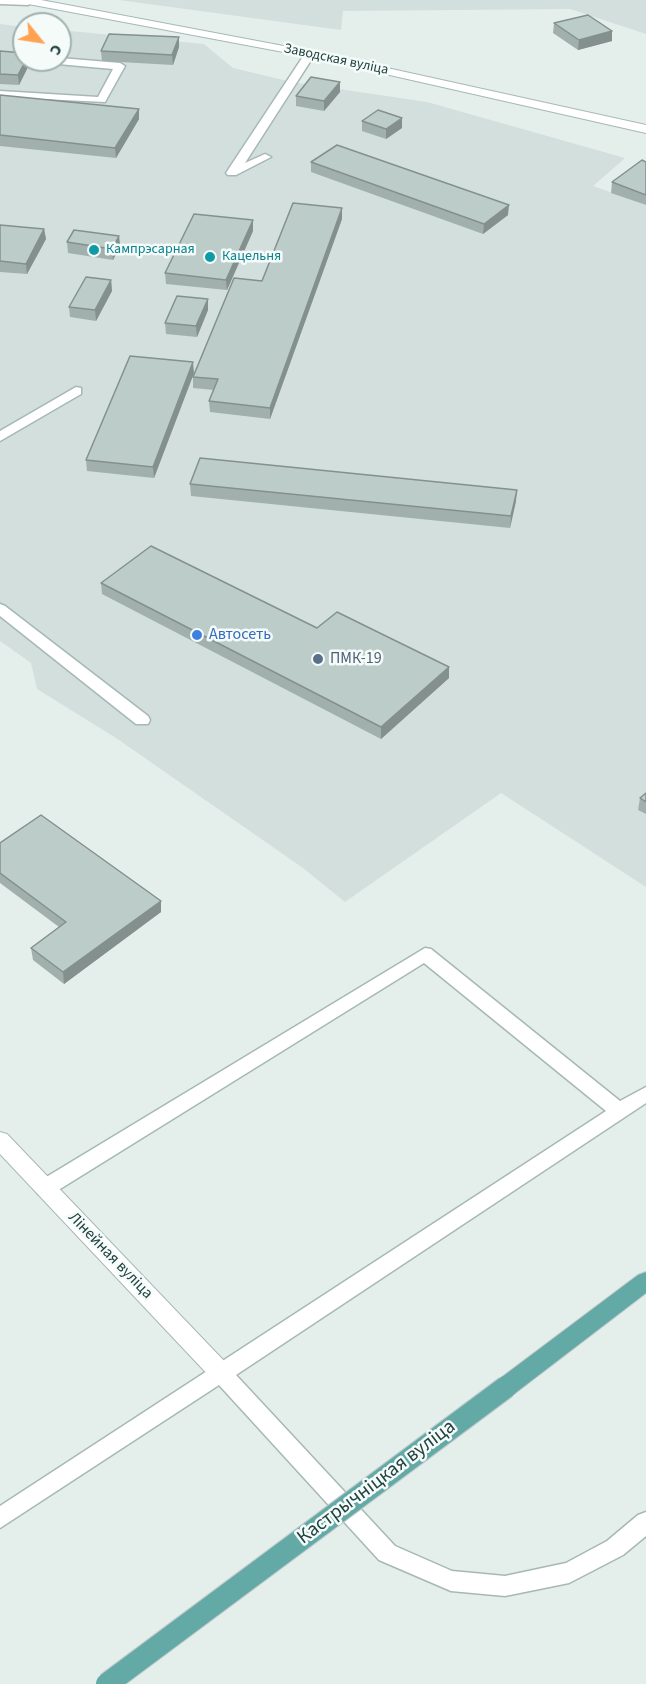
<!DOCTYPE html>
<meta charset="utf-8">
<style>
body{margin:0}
#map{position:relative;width:646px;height:1684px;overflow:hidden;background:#e4efec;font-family:"Source Sans 3",sans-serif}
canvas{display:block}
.north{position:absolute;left:12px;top:12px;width:60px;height:60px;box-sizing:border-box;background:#f5fbf9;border:2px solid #a0b1b0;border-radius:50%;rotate:120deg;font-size:16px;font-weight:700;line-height:24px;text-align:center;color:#214342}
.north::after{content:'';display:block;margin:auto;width:21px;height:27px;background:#ffa252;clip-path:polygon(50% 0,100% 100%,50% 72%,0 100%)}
</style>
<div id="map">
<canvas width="646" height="1684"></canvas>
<div class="north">С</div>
</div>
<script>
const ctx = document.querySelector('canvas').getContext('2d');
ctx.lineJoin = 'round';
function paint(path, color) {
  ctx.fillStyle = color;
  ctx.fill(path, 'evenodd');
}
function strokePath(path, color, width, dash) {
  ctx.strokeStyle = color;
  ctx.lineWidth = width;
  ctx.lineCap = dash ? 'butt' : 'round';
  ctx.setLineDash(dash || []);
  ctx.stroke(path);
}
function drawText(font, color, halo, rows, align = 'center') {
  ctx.font = font + ' "Source Sans 3",sans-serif';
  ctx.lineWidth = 5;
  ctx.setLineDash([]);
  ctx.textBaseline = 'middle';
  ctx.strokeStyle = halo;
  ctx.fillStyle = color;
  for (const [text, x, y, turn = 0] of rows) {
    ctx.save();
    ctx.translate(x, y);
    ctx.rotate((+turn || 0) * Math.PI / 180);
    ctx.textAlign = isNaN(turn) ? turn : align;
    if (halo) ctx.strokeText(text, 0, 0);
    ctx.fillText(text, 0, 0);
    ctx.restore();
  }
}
paint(new Path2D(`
 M119 0H646V34L570 9 343 11 341 30Z
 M0 24 24 27V60H60V30L204 44 233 68 292 82 427 102 625 158 593 186 646 205V887L501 793 345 902 303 868 116 738 37 689 31 663 0 641Z`), '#d2dfdd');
const service = new Path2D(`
 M0 0H32L33 2 28 5 0 4Z
 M306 52 315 54 245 163 265 154 271 157 236 175H228L226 173Z
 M60 58 120 63 125 66 105 102 0 97V91L98 97 113 69 47 63 42 60H60Z
 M76 387 81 388V394L0 441V431Z
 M0 604 5 606 148 716 150 720 148 724H136L0 616Z
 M425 948 431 949 620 1101 646 1087V1103L236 1375 395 1546 452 1571 505 1576 566 1563 607 1541 638 1515 646 1512V1536L623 1555 569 1583 505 1596 451 1591 379 1560 219 1385 0 1528V1506L606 1111 424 963 52 1194 45 1196 38 1194 35 1188 38 1182Z`);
const minor = new Path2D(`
 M0 1132 7 1134 228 1365 231 1372 228 1379 220 1382 212 1379 0 1154Z`);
const tertiary = new Path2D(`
 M17 0H41L310 51 646 125V133L310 57 23 3Z`);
const primary = new Path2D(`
 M646 1272V1293L514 1394 506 1397 498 1394 495 1387 498 1380 638 1275Z`);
strokePath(service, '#a6b8b6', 3);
strokePath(minor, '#a6b8b6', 2);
strokePath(tertiary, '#a6b8b6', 2);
strokePath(primary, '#c1caca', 2);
paint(service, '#fff');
paint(minor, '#fff');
paint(tertiary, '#fff');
paint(primary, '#63aaa7');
const primaryBridge = new Path2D(`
 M107 1684 506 1387`);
strokePath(primaryBridge, '#c1caca', 24, []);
strokePath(primaryBridge, '#63aaa7', 22);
paint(new Path2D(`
 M554 23 612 41 578 50 553 33Z
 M179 37V47L173 65 102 61 101 51Z
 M0 51 30 63 19 85 0 84Z
 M340 82V92L324 111 296 106V96Z
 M0 95 139 119 116 158 0 146Z
 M362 121 402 128 386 139 362 131Z
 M311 162 508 215 483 234 311 172Z
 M646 162V205L611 193 612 182Z
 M342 219 270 419 210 412 209 401 214 390 193 388V377L262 281Z
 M253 220V231L227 290 166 284 165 273Z
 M0 225 44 229 46 239 27 274 0 272Z
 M119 236 120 246 113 260 68 253 67 242Z
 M111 280 112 291 96 321 70 317 69 307Z
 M208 310 197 337 166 334 165 323Z
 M194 373 154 478 87 471 86 460Z
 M190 484 516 501 510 528 191 496Z
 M101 583 449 678 381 739 102 594Z
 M640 798 646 802V814L638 810Z
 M0 843 161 912 64 984 33 960 31 948 59 927 0 883Z`), '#a2b0ad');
paint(new Path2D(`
 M612 31V41L578 50 579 40Z
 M179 37V47L173 65 172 55Z
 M26 60H30V63L19 85 18 75Z
 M340 82V92L324 111V101Z
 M139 109V119L116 158 115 148Z
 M402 118V128L386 139V129Z
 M509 205 508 215 483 234 484 224Z
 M342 208V219L270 419V408Z
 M253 220V231L227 290 226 280Z
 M44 229 46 239 27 274 26 264Z
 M119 236 120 246 113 260 112 249Z
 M111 280 112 291 96 321 95 310Z
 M208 299V310L197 337 196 326Z
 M193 362 194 373 154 478 153 467Z
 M517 490 516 501 510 528 511 516Z
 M449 667V678L381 739V727Z
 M161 901V912L64 984 63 972Z`), '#84908d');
const building = new Path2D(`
 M588 15 612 31 579 40 554 23Z
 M109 34 179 37 172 55 101 51Z
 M0 51 24 53V60H26L18 75 0 74Z
 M311 77 340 82 324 101 296 96Z
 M0 95 139 109 115 148 0 135Z
 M378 110 402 118 386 129 362 121Z
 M337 145 509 205 484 224 311 162Z
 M642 160 646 162V195L612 182Z
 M293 203 342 208 270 408 209 401 218 379 193 377 234 278 262 281Z
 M194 214 253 220 226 280 165 273Z
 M0 225 44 229 26 264 0 261Z
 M74 230 119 236 112 249 67 242Z
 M86 277 111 280 95 310 69 307Z
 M177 296 208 299 196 326 165 323Z
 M130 356 193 362 153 467 86 460Z
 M200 458 517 490 511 516 190 484Z
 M151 546 317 628 337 612 449 667 381 727 101 583Z
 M646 793V802L640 798Z
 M41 815 161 901 63 972 31 948 66 922 0 873V843Z`);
paint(building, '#bccdc9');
strokePath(building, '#84908d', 1.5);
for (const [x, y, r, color] of [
 [94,250,6,"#0f9aa8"],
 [210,257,6,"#0f9aa8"],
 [197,635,6,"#3f7fe0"],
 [318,659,6,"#5c6f8a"]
]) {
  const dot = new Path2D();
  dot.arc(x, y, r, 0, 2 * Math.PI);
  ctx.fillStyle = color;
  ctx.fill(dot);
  strokePath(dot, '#f5fbf9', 2);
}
drawText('14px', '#214342', '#f5fbf9', [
 ["Заводская вуліца",336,60,12]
]);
drawText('14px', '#0d838f', '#f5fbf9', [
 ["Кампрэсарная",106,250],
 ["Кацельня",222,257]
], 'left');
drawText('16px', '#366cbe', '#f5fbf9', [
 ["Автосеть",209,635]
], 'left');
drawText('16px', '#4e5e75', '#f5fbf9', [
 ["ПМК-19",330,659]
], 'left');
drawText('16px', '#214342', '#f5fbf9', [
 ["Лінейная вуліца",110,1256,46]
]);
drawText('20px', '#214342', '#f5fbf9', [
 ["Кастрычніцкая вуліца",377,1483,-37]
]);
</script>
